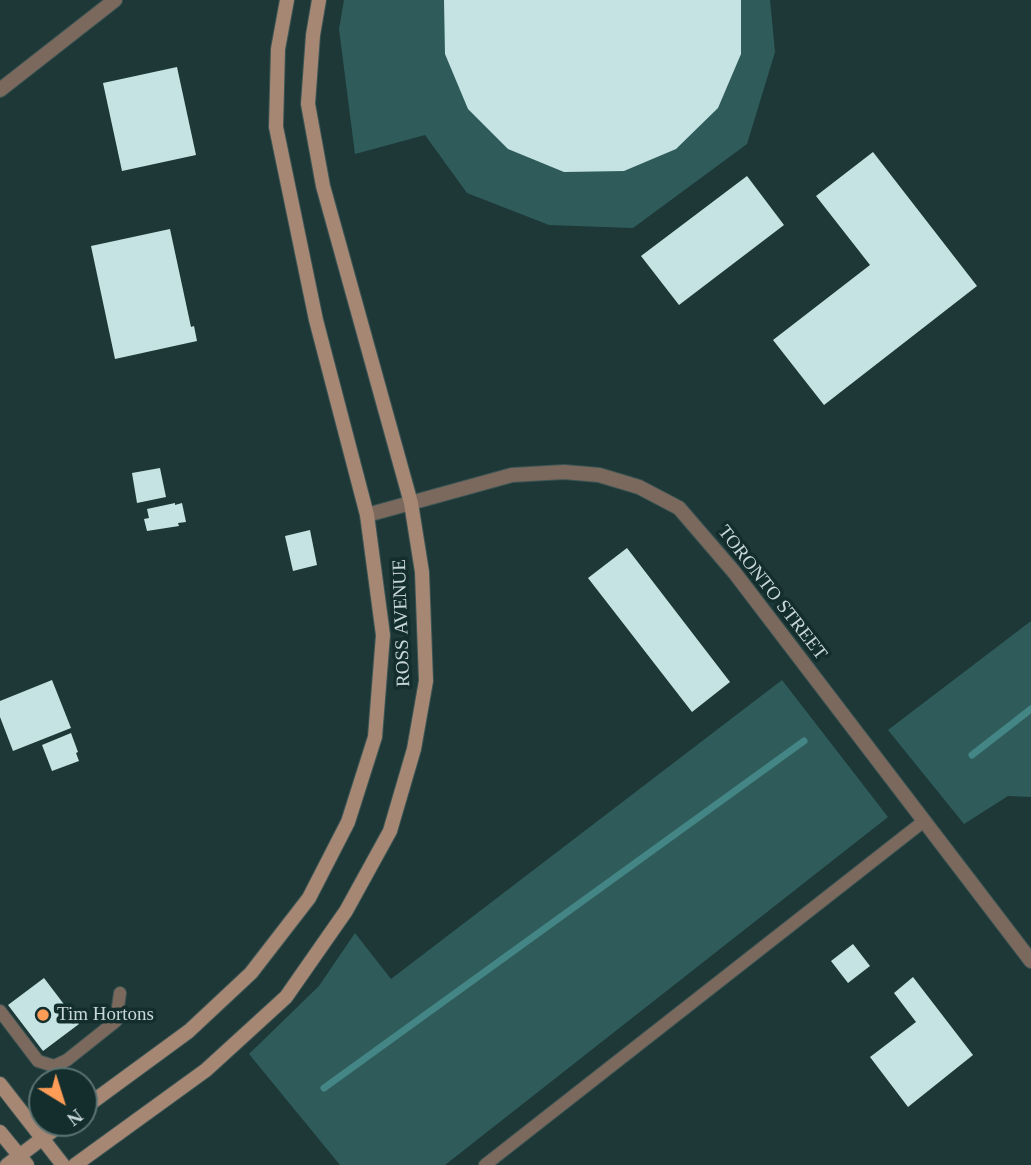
<!DOCTYPE html>
<style>
body{margin:0}
#map{position:relative;width:1031px;height:1165px;overflow:hidden;background:#1d3837;font-family:Georgia,serif}
canvas{display:block}
.north{position:absolute;left:28px;top:1067px;width:70px;height:70px;box-sizing:border-box;background:#132e2d;border:2px solid #5b7271;border-radius:50%;rotate:142deg;font-size:19px;font-weight:700;line-height:28px;text-align:center;color:#c8d7d7}
.north::after{content:'';display:block;margin:auto;width:24px;height:32px;background:#fd9c56;clip-path:polygon(50% 0,100% 100%,50% 72%,0 100%)}
</style>
<div id="map">
<canvas width="1031" height="1165"></canvas>
<div class="north">N</div>
</div>
<script>
const ctx = document.querySelector('canvas').getContext('2d');
ctx.lineJoin = 'round';
function paint(path, color) {
  ctx.fillStyle = color;
  ctx.fill(path, 'evenodd');
}
function strokePath(path, color, width, dash) {
  ctx.strokeStyle = color;
  ctx.lineWidth = width;
  ctx.lineCap = dash ? 'butt' : 'round';
  ctx.setLineDash(dash || []);
  ctx.stroke(path);
}
function drawText(font, color, halo, rows, align = 'center') {
  ctx.font = font + ' Georgia,serif';
  ctx.lineWidth = 7;
  ctx.setLineDash([]);
  ctx.textBaseline = 'middle';
  ctx.strokeStyle = halo;
  ctx.fillStyle = color;
  for (const [text, x, y, turn = 0] of rows) {
    ctx.save();
    ctx.translate(x, y);
    ctx.rotate((+turn || 0) * Math.PI / 180);
    ctx.textAlign = isNaN(turn) ? turn : align;
    if (halo) ctx.strokeText(text, 0, 0);
    ctx.fillText(text, 0, 0);
    ctx.restore();
  }
}
paint(new Path2D(`
 M344 0H770L775 52 747 144 633 228 549 225 467 193 425 135 355 154 339 29Z
 M1031 621V797L1008 796 964 824 888 730Z
 M782 680 888 817 445 1165H340L249 1054 319 986 355 933 391 979Z`), '#2f5c5b');
strokePath(new Path2D(`
 M972 755 1031 709
 M324 1088 804 741`), '#448685', 7);
paint(new Path2D(`
 M444 0H741V54L718 108 676 149 624 171 564 172 508 149 468 109 445 54Z
 M177 67 196 155 122 171 103 83Z
 M873 152 977 286 824 405 773 340 870 265 816 196Z
 M747 176 784 225 679 305 641 256Z
 M170 229 191 327 194 326 197 341 115 359 91 246Z
 M160 468 166 497 137 503 132 473Z
 M175 503V505L182 503 186 522 178 523 179 526 147 531 144 519 149 518 147 509Z
 M310 530 317 565 293 571 285 536Z
 M627 548 730 682 692 712 588 578Z
 M52 680 71 728 13 751 0 717V701Z
 M71 733 78 752 76 753 79 761 52 771 42 745Z
 M853 944 870 966 848 983 831 961Z
 M913 977 973 1055 908 1107 870 1057 916 1022 894 993Z
 M44 978 79 1024 43 1051 8 1005Z`), '#c5e3e3');
const service = new Path2D(`
 M0 1011 38 1061 54 1066 67 1060 116 1021 120 993
 M485 1165 924 821`);
const minor = new Path2D(`
 M0 90 115 0
 M367 515 512 475 564 472 599 475 639 487 679 508 734 572 1031 961`);
const secondary = new Path2D(`
 M0 1084 63 1165
 M84 1108 189 1031 251 973 309 898 348 822 375 737 383 635 367 515 316 320 276 127 278 49 287 0
 M0 1132 27 1165
 M7 1165 63 1123
 M75 1165 206 1070 286 997 346 911 390 831 414 749 426 681 422 572 411 503 323 186 308 104 313 35 319 0`);
strokePath(service, '#3c5554', 14);
strokePath(minor, '#3c5554', 16);
strokePath(secondary, '#3c5554', 16);
strokePath(service, '#7c695d', 12);
strokePath(minor, '#7c695d', 14);
strokePath(secondary, '#a58774', 14);
for (const [x, y, r, color] of [
 [43,1015,7,"#fd9c56"]
]) {
  const dot = new Path2D();
  dot.arc(x, y, r, 0, 2 * Math.PI);
  ctx.fillStyle = color;
  ctx.fill(dot);
  strokePath(dot, '#132e2d', 2.5);
}
drawText('19px', '#c8d7d7', '#132e2d', [
 ["TORONTO STREET",772,593,52],
 ["ROSS AVENUE",402,623,-92]
]);
drawText('19px', '#c8d7d7', '#132e2d', [
 ["Tim Hortons",57,1015]
], 'left');
</script>
